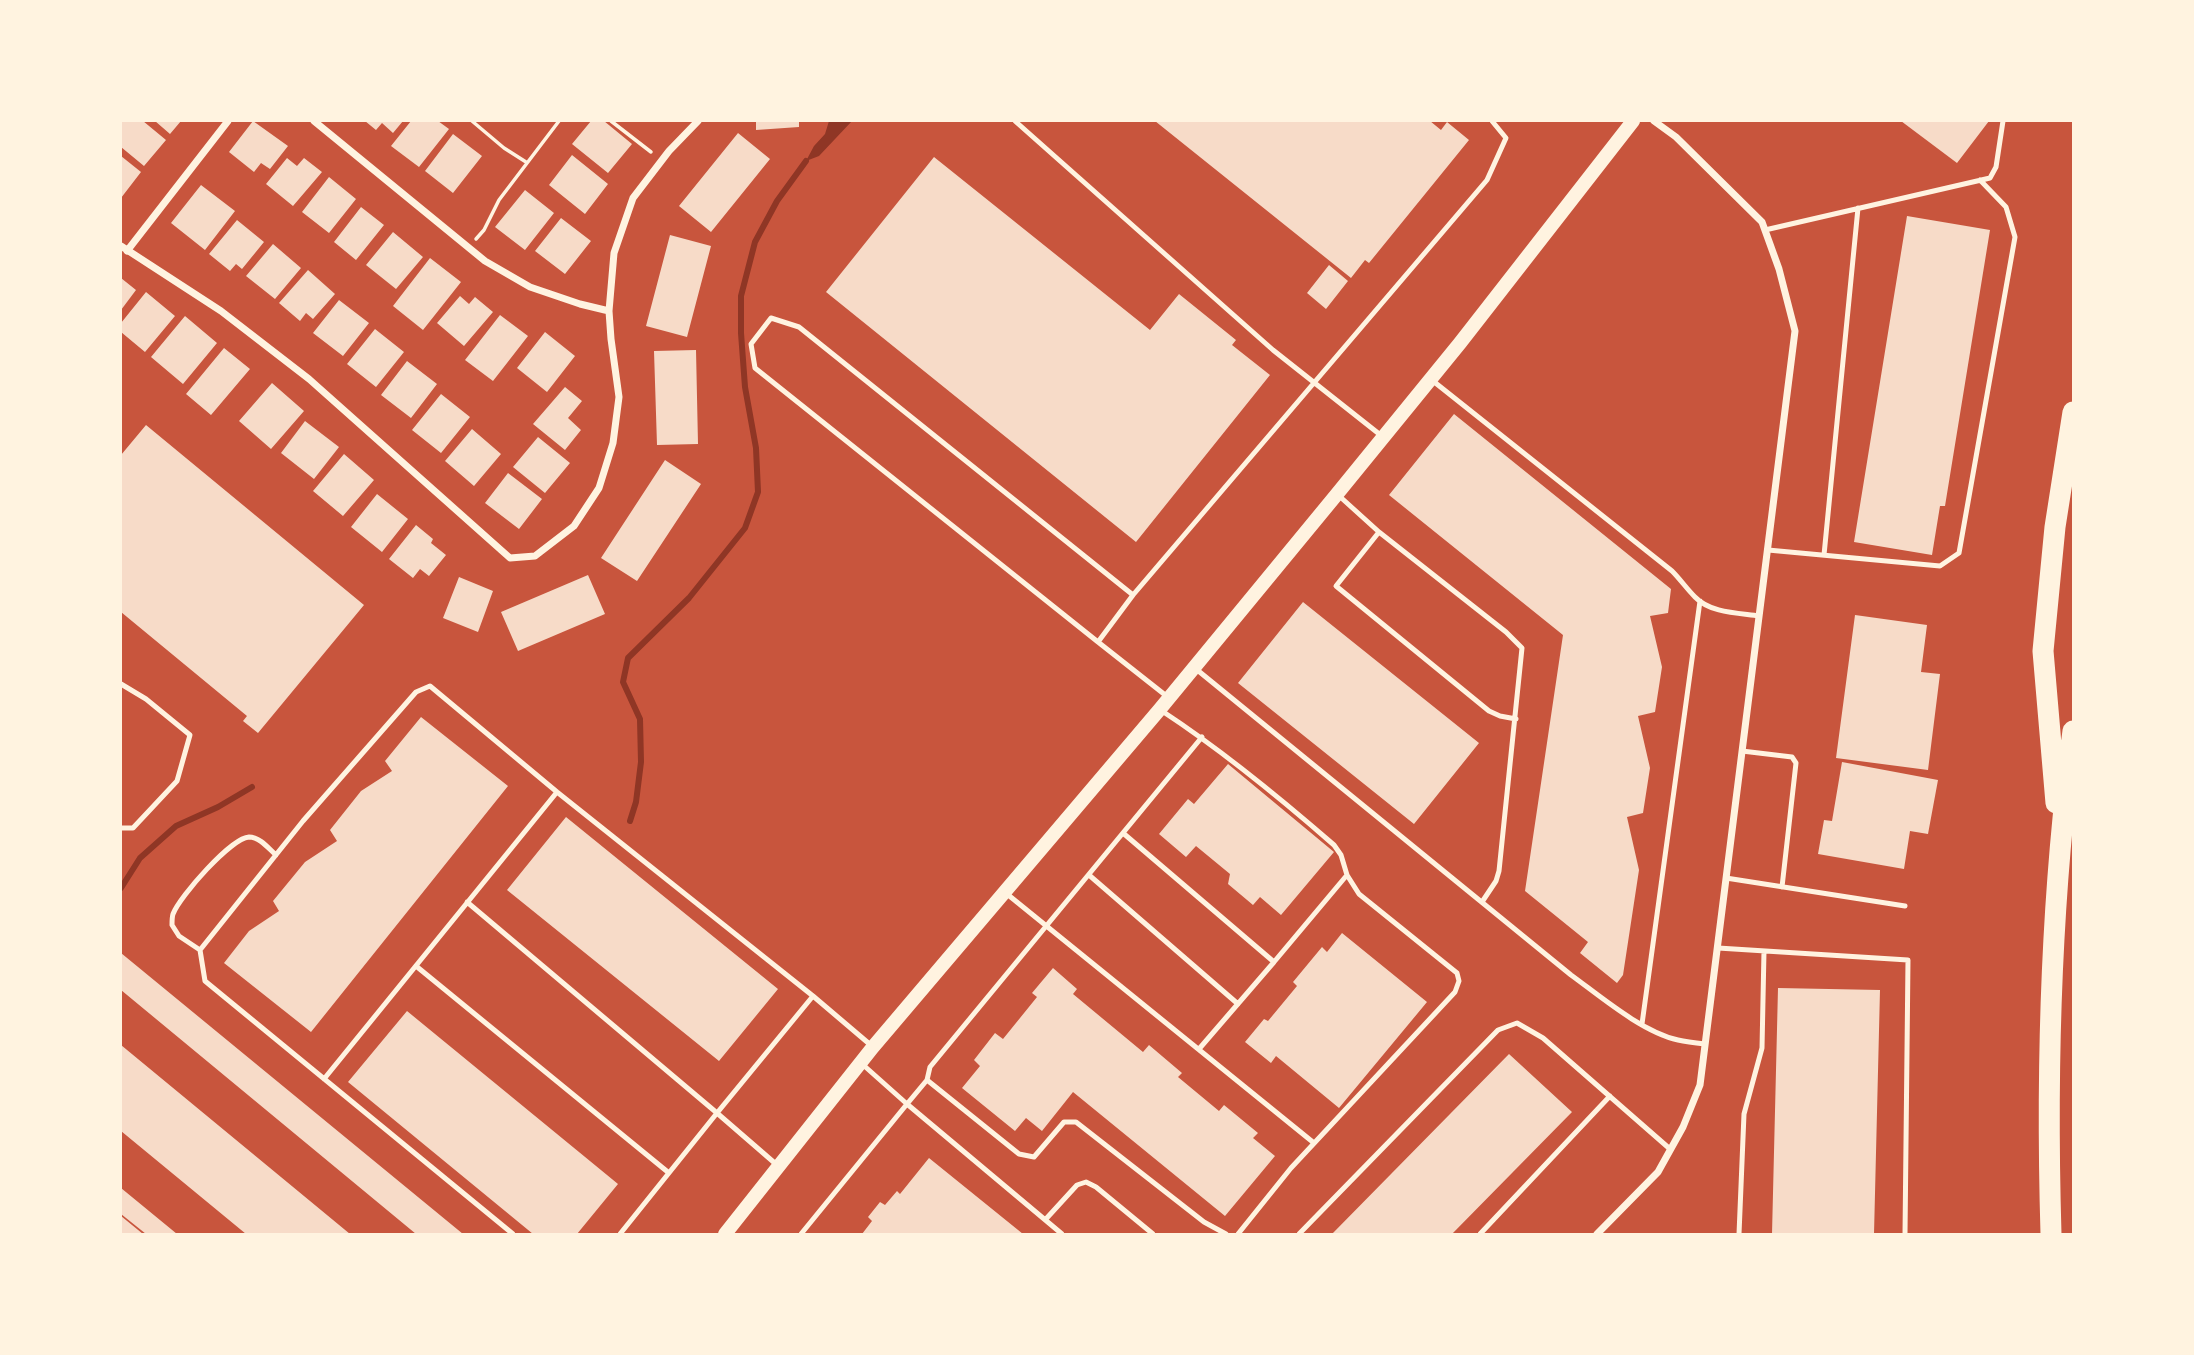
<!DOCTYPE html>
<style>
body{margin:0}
#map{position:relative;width:2194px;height:1355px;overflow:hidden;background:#c8553d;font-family:"PT Sans Narrow",sans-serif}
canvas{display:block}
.frame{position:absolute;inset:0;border:122px solid #fff3e0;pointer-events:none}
</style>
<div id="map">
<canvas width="2194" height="1355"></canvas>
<div class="frame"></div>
</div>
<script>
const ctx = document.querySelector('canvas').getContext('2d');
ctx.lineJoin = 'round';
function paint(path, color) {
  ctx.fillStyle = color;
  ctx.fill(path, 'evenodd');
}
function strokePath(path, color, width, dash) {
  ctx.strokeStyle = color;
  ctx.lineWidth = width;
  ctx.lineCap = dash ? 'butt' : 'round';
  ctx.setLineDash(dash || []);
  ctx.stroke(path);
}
paint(new Path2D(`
 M829 121H852L819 156 806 161 814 146 825 134Z`), '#8f3625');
strokePath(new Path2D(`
 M630 821 636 802 641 762 640 719 623 682 628 658 689 598 745 528 758 492 756 448 745 387 741 333V296L755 242 777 201 806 161
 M121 888 140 858 176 826 218 807 252 787`), '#8f3625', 6);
paint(new Path2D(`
 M121 121H143L166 140 144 166 121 147Z
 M155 121H181L170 134Z
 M253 121 288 146 270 169 261 163 254 172 229 152Z
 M365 121H403L393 133 382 123 376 130Z
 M411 121H438L449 129 419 167 391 146Z
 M591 121H604L632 144 608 173 572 144Z
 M756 121H799V127L756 130Z
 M1155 121H1430L1441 130 1447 122 1469 140 1369 263 1365 260 1351 278Z
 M1901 121H1989L1957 163Z
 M738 133 770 159 711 232 679 206Z
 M453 134 482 156 453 193 425 171Z
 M572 155 608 184 585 214 549 185Z
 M121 156 141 172 121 198Z
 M934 157 1150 330 1179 294 1236 340 1232 345 1270 375 1136 542 826 292Z
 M287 158 297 166 304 158 322 172 293 206 266 184Z
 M329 177 356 199 329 233 302 212Z
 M201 185 235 211 205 250 171 223Z
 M525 190 554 213 525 250 495 227Z
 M361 207 384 225 356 260 334 242Z
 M1907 216 1990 230 1945 506H1940L1932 555 1854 542Z
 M561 218 591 241 565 274 535 251Z
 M237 220 264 242 242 269 236 264 230 271 209 254Z
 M393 232 423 257 396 289 366 265Z
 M670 235 711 246 687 337 646 326Z
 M273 244 301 268 275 299 246 276Z
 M430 258 461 282 423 330 393 306Z
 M1329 265 1348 281 1326 309 1307 293Z
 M308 270 335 294 313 319 306 313 300 321 279 303Z
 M121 278 136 290 121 310Z
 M146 292 175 316 145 352 121 332V323Z
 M460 296 469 304 475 297 493 312 464 346 437 323Z
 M339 300 369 323 343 356 313 333Z
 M500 315 528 336 493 381 465 360Z
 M185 316 217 343 183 384 151 357Z
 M375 329 404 352 376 387 347 364Z
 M545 332 575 356 547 392 517 368Z
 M224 348 250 369 211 415 186 394Z
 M696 350 698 444 657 445 654 351Z
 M407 361 437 384 411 418 381 395Z
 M272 383 304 411 271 449 239 421Z
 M565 387 582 401 568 418 581 430 565 450 533 424Z
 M441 394 470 417 441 453 412 430Z
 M1454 414 1671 589 1668 613 1650 616 1662 667 1655 712 1638 716 1650 768 1643 813 1627 817 1639 870 1623 975 1617 983 1580 953 1588 942 1525 891 1563 635 1389 495Z
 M305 421 339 447 314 479 281 453Z
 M146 425 364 605 258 733 243 721 247 716 121 612V455Z
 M472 429 501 454 474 486 445 461Z
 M538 437 570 463 545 493 513 467Z
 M344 454 374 480 343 516 313 491Z
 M665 460 701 484 637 581 601 558Z
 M508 473 542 499 519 529 485 503Z
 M377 494 408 519 382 552 351 527Z
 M416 525 433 539 431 543 446 555 429 576 420 569 413 578 389 559Z
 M588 575 605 614 518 651 501 612Z
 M459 577 493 591 478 632 443 618Z
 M1303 602 1479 743 1414 824 1238 683Z
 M1855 615 1927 625 1921 672 1940 674 1928 770 1836 758Z
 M421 717 508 786 311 1032 224 963 249 931 279 911 273 901 305 862 337 841 330 830 361 791 392 771 385 761Z
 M1842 762 1938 780 1928 834 1910 831 1904 869 1818 854 1824 820 1832 821Z
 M1228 764 1334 852 1281 915 1260 897 1253 905 1228 884 1230 874 1196 846 1186 857 1159 834 1188 799 1194 804Z
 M566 817 778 989 719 1061 507 890Z
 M1342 933 1427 1002 1339 1108 1276 1056 1271 1063 1245 1042 1264 1019 1268 1021 1297 986 1293 982 1322 947 1327 952Z
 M121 953 463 1234H416L121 990Z
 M1053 968 1077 989 1073 994 1143 1052 1149 1045 1182 1073 1178 1077 1219 1111 1224 1105 1258 1133 1253 1138 1275 1156 1225 1216 1073 1092 1042 1131 1026 1118 1015 1131 962 1088 980 1066 974 1060 995 1033 1003 1039 1037 997 1032 993Z
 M1778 988 1880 990 1874 1234H1772Z
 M407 1011 618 1184 577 1234H533L348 1082Z
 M121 1045 350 1234H246L121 1131Z
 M1509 1054 1572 1112 1452 1234H1332Z
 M929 1158 1023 1234H862L872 1221 868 1217 880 1202 885 1205 897 1191 900 1194Z
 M121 1188 177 1234H146L121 1214Z
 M121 1216 143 1234H121Z`), '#f7dbc8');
strokePath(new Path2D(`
 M472 121 504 148 526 162
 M611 121 651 152
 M476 239 484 230 499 200 559 121`), '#fff3e0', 3.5);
strokePath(new Path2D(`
 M1015 121 1273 350 1383 437
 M1765 230 1990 178 1996 167 2003 121
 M1433 381 1672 571C1680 579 1687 589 1695 597 1710 613 1738 613 1759 616
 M1337 494 1379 532 1506 632 1522 648 1499 871 1496 881 1482 902
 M1379 532 1336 586 1489 711 1500 716 1516 719
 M1768 550 1940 566 1959 553 2015 237 2006 207 1980 180
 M1824 555 1858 208
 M1098 642 755 368 751 344 771 318 799 327 1133 595
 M1196 669 1571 975C1600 996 1642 1032 1678 1040 1687 1042 1696 1043 1705 1044
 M121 684 146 699 190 735 177 781 133 828H121
 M1169 698 1098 642 1133 595 1487 180 1506 138 1492 121
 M1162 711C1223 751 1279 797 1334 845L1341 855 1347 875 1359 894 1457 973 1459 981 1455 992 1291 1168 1238 1234
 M1202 737 930 1067 927 1080 1019 1154 1034 1157 1064 1122H1076L1204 1222 1226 1234
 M1742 751 1792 757 1796 763 1782 887
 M1123 833 1274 962 1347 875
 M1089 875 1238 1004
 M1726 878 1905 906
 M1007 894 1314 1143
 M467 902 717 1113 813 996
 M1718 948 1908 960 1905 1234
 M200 950 179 936 172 925C172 921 172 917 173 914 180 896 231 838 249 837 260 837 269 849 276 855
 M416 966 669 1173
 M1642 1024 1700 601
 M1199 1049 1274 962
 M324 1079 557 792
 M927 1080 907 1104 1062 1234
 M1045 1220 1077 1185 1086 1182 1096 1187 1153 1234
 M513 1234 205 981 200 950 303 821 416 692 430 686 557 792 813 996 873 1047
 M620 1234 717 1113 777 1165
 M801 1234 907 1104 861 1063
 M1299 1234 1498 1030 1517 1023 1543 1038 1670 1149
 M1480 1234 1610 1096
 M1739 1234 1744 1114 1762 1048 1764 951`), '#fff3e0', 5);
strokePath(new Path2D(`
 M314 121 485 261 530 287 580 304 609 311
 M121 246 221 311 309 379 510 558 535 556 574 526 599 488 613 443 619 397 611 339 609 311 614 253 633 198 669 151 698 121
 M127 251 228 121
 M1597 1234 1658 1172 1683 1127 1700 1085 1795 331 1779 269 1762 222 1676 137 1654 121`), '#fff3e0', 7);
strokePath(new Path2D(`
 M725 1234 873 1047 1160 709 1337 494 1460 343 1633 121`), '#fff3e0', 14);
strokePath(new Path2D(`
 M2056 803 2043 651 2055 527 2073 412
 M2051 1234C2046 1066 2051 897 2073 731`), '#fff3e0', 21);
</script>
